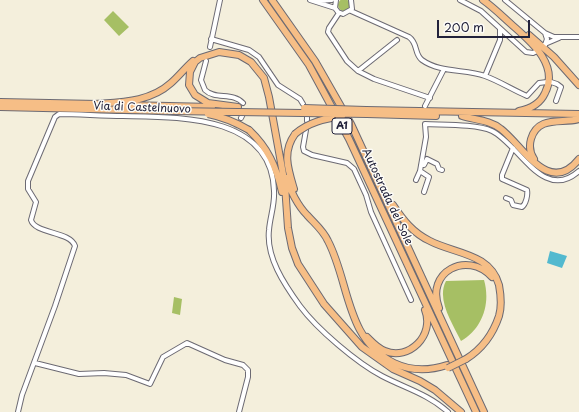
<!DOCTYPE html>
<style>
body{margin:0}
#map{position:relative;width:579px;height:412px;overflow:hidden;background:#f4efdc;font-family:"Playpen Sans",sans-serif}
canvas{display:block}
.scale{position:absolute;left:437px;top:20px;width:93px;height:18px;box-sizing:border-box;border:2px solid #22223b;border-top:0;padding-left:5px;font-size:12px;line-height:14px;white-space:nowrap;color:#22223b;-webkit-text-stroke:3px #fdfcf7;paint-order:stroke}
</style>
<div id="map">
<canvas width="579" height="412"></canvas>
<div class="scale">200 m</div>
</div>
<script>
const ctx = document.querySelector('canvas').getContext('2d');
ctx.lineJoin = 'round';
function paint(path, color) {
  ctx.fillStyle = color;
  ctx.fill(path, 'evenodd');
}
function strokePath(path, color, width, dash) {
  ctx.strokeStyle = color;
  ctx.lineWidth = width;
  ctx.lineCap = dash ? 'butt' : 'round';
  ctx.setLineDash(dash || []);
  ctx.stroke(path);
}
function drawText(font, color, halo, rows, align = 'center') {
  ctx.font = font + ' "Playpen Sans",sans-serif';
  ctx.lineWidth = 3;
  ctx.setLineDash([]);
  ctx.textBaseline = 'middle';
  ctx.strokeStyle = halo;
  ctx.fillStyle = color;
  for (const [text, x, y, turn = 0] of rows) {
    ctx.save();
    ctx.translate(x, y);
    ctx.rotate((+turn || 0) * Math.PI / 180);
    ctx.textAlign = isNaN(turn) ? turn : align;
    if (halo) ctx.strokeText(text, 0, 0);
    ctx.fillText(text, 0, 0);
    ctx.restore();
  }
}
paint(new Path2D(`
 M338 5a6 6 0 1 1 12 0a6 6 0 1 1-12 0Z
 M113 11 129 27 119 36 104 20Z
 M484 280C491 304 482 329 461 341 453 324 436 300 446 281Z
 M174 297 182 299 180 315 172 313Z`), '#a6bf64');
paint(new Path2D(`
 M550 251 567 256 562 268 547 263Z`), '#52b9cf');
strokePath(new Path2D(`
 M235 128 241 118`), '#cac6bc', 4, [4, 2]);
const minor = new Path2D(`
 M310 0 335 8 338 12 343 14 352 9 351 0
 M460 0 481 11 526 52 533 53 537 51
 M505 0 545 33 547 39 545 45
 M317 1 332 0
 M335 8 336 0
 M351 11 409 37C418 43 414 54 422 60 440 73 465 69 485 76 499 81 513 90 527 96L539 83 547 82
 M339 13 329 28 328 32 347 61 358 71 374 79 430 98
 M545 33 554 37H579
 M211 39 249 50 259 57 278 85 300 99 303 104
 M545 44 559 38
 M210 47 220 0
 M206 61 201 80 205 90C215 100 233 92 243 103
 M358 71 397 40
 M485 76 500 40V29
 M551 82 557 84 561 87 556 101
 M425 106 444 69
 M241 118 243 114
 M307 121V117
 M306 130 303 147 304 151 312 155 347 163 354 169 366 195 371 212 411 300
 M421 165H424L427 159 437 164 439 169 442 170
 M416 180 420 171
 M424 192 429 177 420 171 426 137 425 124C444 125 476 124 492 131 519 144 543 203 579 171
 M506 198 511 200 513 205 522 207C526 204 528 195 527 190L502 179V175L513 148
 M35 363 79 374 104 373 126 375 150 384 163 357 187 343 225 360 243 365 248 370V377L239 412
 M18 412 22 395 55 306 75 246C70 231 35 234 31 220L36 202 28 189V181L55 117 59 114C80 114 101 116 123 116 177 117 272 114 274 191 275 204 270 217 269 230 266 257 284 284 300 306 317 329 357 363 382 376 405 388 428 394 448 412`);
const highway = new Path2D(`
 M263 0 309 65 349 139 476 412
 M272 0 315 61 351 124 484 412
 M483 0C493 7 502 16 511 24 529 40 560 64 545 93 540 104 530 109 519 111
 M529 35 554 57 579 85
 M0 102 98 104
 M95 104C122 102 150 102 171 83 179 76 185 68 193 61
 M126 105 212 107
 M0 107 173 111
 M238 107 208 103 195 95 189 85 190 72 195 62 200 58 219 52 239 55 251 62 264 78 269 97 285 185 288 228 292 248 298 264 324 304 362 347 393 369 420 381 435 390 461 412
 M366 110 579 114
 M367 114 436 116
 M462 116C475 120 490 120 501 129 523 146 549 197 579 159
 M249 130C268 148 276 166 282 192
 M534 159C530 153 529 146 531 139 538 115 562 124 579 119
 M286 178C290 190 298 206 307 215 315 224 323 230 328 241 350 283 345 339 394 363 411 371 429 371 447 365
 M294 189C288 169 282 152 295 134
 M393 205C403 220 413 233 430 241 455 254 490 253 499 285 501 296 502 306 499 316 493 334 482 349 466 359
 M439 308C425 272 467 250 492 277
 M367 337C373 343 377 348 385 351 409 361 435 335 425 310`);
strokePath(minor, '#6c6a73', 6);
strokePath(highway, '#6c6a73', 8);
strokePath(minor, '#fff', 4);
strokePath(highway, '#f6be86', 6);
const highwayBridge = new Path2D(`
 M304 108 366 110
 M173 111 367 114
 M208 114C224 117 235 122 249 130
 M295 134C309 122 324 119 342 116
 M448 368 466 359`);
strokePath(highwayBridge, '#6c6a73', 8, []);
strokePath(highwayBridge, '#f6be86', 6);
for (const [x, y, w] of [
 [342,126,20]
]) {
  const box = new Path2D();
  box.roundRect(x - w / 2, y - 8, w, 16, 3);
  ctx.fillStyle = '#fdfcf7';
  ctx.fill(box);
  strokePath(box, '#22223b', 1);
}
drawText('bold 10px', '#22223b', null, [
 ["A1",342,126]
]);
drawText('11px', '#22223b', '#fdfcf7', [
 ["Via di Castelnuovo",142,108,2],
 ["Autostrada del Sole",387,197,65]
]);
</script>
